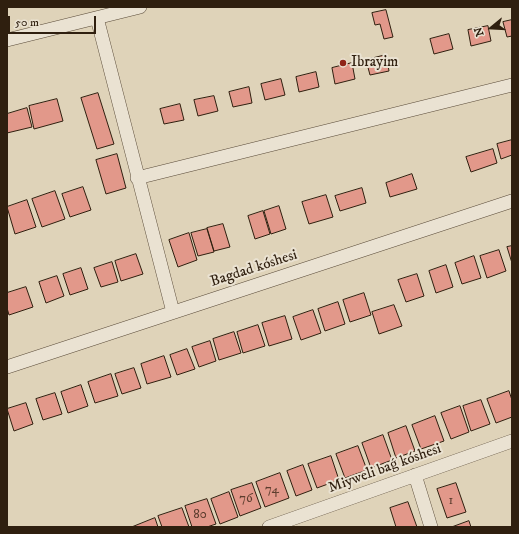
<!DOCTYPE html>
<meta charset="utf-8">
<style>
body{margin:0}
#map{position:relative;width:519px;height:534px;overflow:hidden;background:#dfd3b9;font-family:"IM FELL DW Pica",serif}
canvas{display:block}
.frame{position:absolute;inset:0;border:8px solid #2f1f0f;pointer-events:none}
.north{position:absolute;left:471px;top:8px;width:40px;height:40px;-webkit-text-stroke:3px #eae2d2;paint-order:stroke;rotate:252deg;font-size:11px;font-weight:700;line-height:16px;text-align:center;color:#2f1f0f}
.north::after{content:'';display:block;margin:auto;width:14px;height:18px;background:#2f1f0f;clip-path:polygon(50% 0,100% 100%,50% 72%,0 100%)}
.scale{position:absolute;left:8px;top:16px;width:88px;height:18px;box-sizing:border-box;border:2px solid #2f1f0f;border-top:0;padding-left:5px;font-size:12px;line-height:14px;white-space:nowrap;color:#2f1f0f;-webkit-text-stroke:3px #eae2d2;paint-order:stroke}
</style>
<div id="map">
<canvas width="519" height="534"></canvas>
<div class="frame"></div>
<div class="north">N</div>
<div class="scale">50 m</div>
</div>
<script>
const ctx = document.querySelector('canvas').getContext('2d');
ctx.lineJoin = 'round';
function paint(path, color) {
  ctx.fillStyle = color;
  ctx.fill(path, 'evenodd');
}
function strokePath(path, color, width, dash) {
  ctx.strokeStyle = color;
  ctx.lineWidth = width;
  ctx.lineCap = dash ? 'butt' : 'round';
  ctx.setLineDash(dash || []);
  ctx.stroke(path);
}
function drawText(font, color, halo, rows, align = 'center') {
  ctx.font = font + ' "IM FELL DW Pica",serif';
  ctx.lineWidth = 4;
  ctx.setLineDash([]);
  ctx.textBaseline = 'middle';
  ctx.strokeStyle = halo;
  ctx.fillStyle = color;
  for (const [text, x, y, turn = 0] of rows) {
    ctx.save();
    ctx.translate(x, y);
    ctx.rotate((+turn || 0) * Math.PI / 180);
    ctx.textAlign = isNaN(turn) ? turn : align;
    if (halo) ctx.strokeText(text, 0, 0);
    ctx.fillText(text, 0, 0);
    ctx.restore();
  }
}
const building = new Path2D(`
 M386 10 393 37 384 39 380 24 375 25 372 13Z
 M512 20V36L507 37 503 22Z
 M488 26 491 41 471 46 468 30Z
 M449 34 453 49 434 54 430 39Z
 M386 55 389 71 370 75 366 60Z
 M352 63 355 79 335 84 332 68Z
 M316 72 319 87 299 92 296 77Z
 M281 79 285 95 265 100 261 84Z
 M249 87 252 103 233 107 229 92Z
 M98 93 114 144 97 149 81 98Z
 M214 96 218 111 198 116 194 100Z
 M57 99 63 121 34 129 29 106Z
 M180 104 184 120 164 124 160 109Z
 M27 108 32 127 7 133V114Z
 M512 140V155L501 159 497 144Z
 M493 149 497 163 471 172 466 157Z
 M117 154 126 188 106 194 96 160Z
 M412 174 417 189 390 197 386 183Z
 M83 187 91 210 70 217 62 194Z
 M362 188 366 203 340 211 335 196Z
 M55 191 65 219 42 227 32 199Z
 M326 195 333 217 309 224 302 202Z
 M27 200 36 227 15 234 7 207Z
 M279 206 286 229 271 234 264 211Z
 M263 211 270 234 255 239 248 216Z
 M223 224 230 247 214 251 207 228Z
 M207 229 214 252 198 256 191 233Z
 M189 233 197 260 178 267 169 240Z
 M512 246V263L507 247Z
 M499 250 506 271 487 278 480 256Z
 M136 254 143 274 121 281 115 261Z
 M474 256 481 278 462 284 455 263Z
 M112 262 118 282 101 287 94 268Z
 M446 265 453 287 436 293 429 271Z
 M81 268 88 289 70 295 63 274Z
 M417 274 424 296 406 302 398 280Z
 M57 276 64 296 46 303 39 282Z
 M26 287 33 307 9 315 7 308V293Z
 M364 293 371 315 350 322 343 300Z
 M338 302 345 324 325 331 318 309Z
 M394 305 402 326 379 334 372 312Z
 M313 310 321 333 301 340 293 317Z
 M285 316 292 339 269 346 262 323Z
 M258 325 265 346 243 353 237 332Z
 M234 332 241 353 219 360 213 339Z
 M210 341 216 361 199 367 192 347Z
 M187 349 195 369 177 375 170 355Z
 M164 356 171 377 147 384 141 364Z
 M134 368 141 388 122 394 115 374Z
 M111 374 118 396 95 403 88 382Z
 M81 385 88 406 68 413 61 392Z
 M509 391 512 400V417L496 423 487 399Z
 M55 393 62 414 43 420 36 399Z
 M481 400 490 424 471 431 463 406Z
 M26 403 33 424 14 431 7 409Z
 M460 406 469 432 451 439 441 413Z
 M435 416 444 441 421 449 412 425Z
 M406 426 415 451 396 458 388 433Z
 M383 435 392 460 371 468 362 443Z
 M358 446 367 470 345 478 336 454Z
 M331 456 339 480 317 488 308 464Z
 M303 465 312 490 296 496 287 471Z
 M280 473 289 498 265 507 256 482Z
 M252 483 261 508 240 516 231 490Z
 M456 483 466 512 447 518 437 489Z
 M229 492 238 517 220 524 211 499Z
 M207 499 216 524 207 527H192L185 506Z
 M408 502 417 527H396L390 508Z
 M182 508 189 527H162L158 516Z
 M155 518 158 527H132Z
 M469 521 471 527H452Z`);
paint(building, '#e2988a');
strokePath(building, '#2f1f0f', 1);
const minor = new Path2D(`
 M97 18 173 312
 M7 40 140 7
 M137 178 512 85
 M7 367 512 201
 M415 475 431 527
 M269 527 512 441`);
strokePath(minor, '#5b4c3a', 14);
strokePath(minor, '#eae2d2', 13);
for (const [x, y, r, color] of [
 [343,63,4,"#8f2418"]
]) {
  const dot = new Path2D();
  dot.arc(x, y, r, 0, 2 * Math.PI);
  ctx.fillStyle = color;
  ctx.fill(dot);
  strokePath(dot, '#eae2d2', 1.5);
}
drawText('13px', '#5c3d2e', null, [
 ["74",272,490],
 ["76",246,499],
 ["1",451,501],
 ["80",200,515]
]);
drawText('15px', '#2f1f0f', '#eae2d2', [
 ["Ibrayim",351,63]
], 'left');
drawText('15px', '#2f1f0f', '#eae2d2', [
 ["Bagdad kóshesi",254,269,-18],
 ["Miyweli baǵ kóshesi",385,469,-20]
]);
</script>
